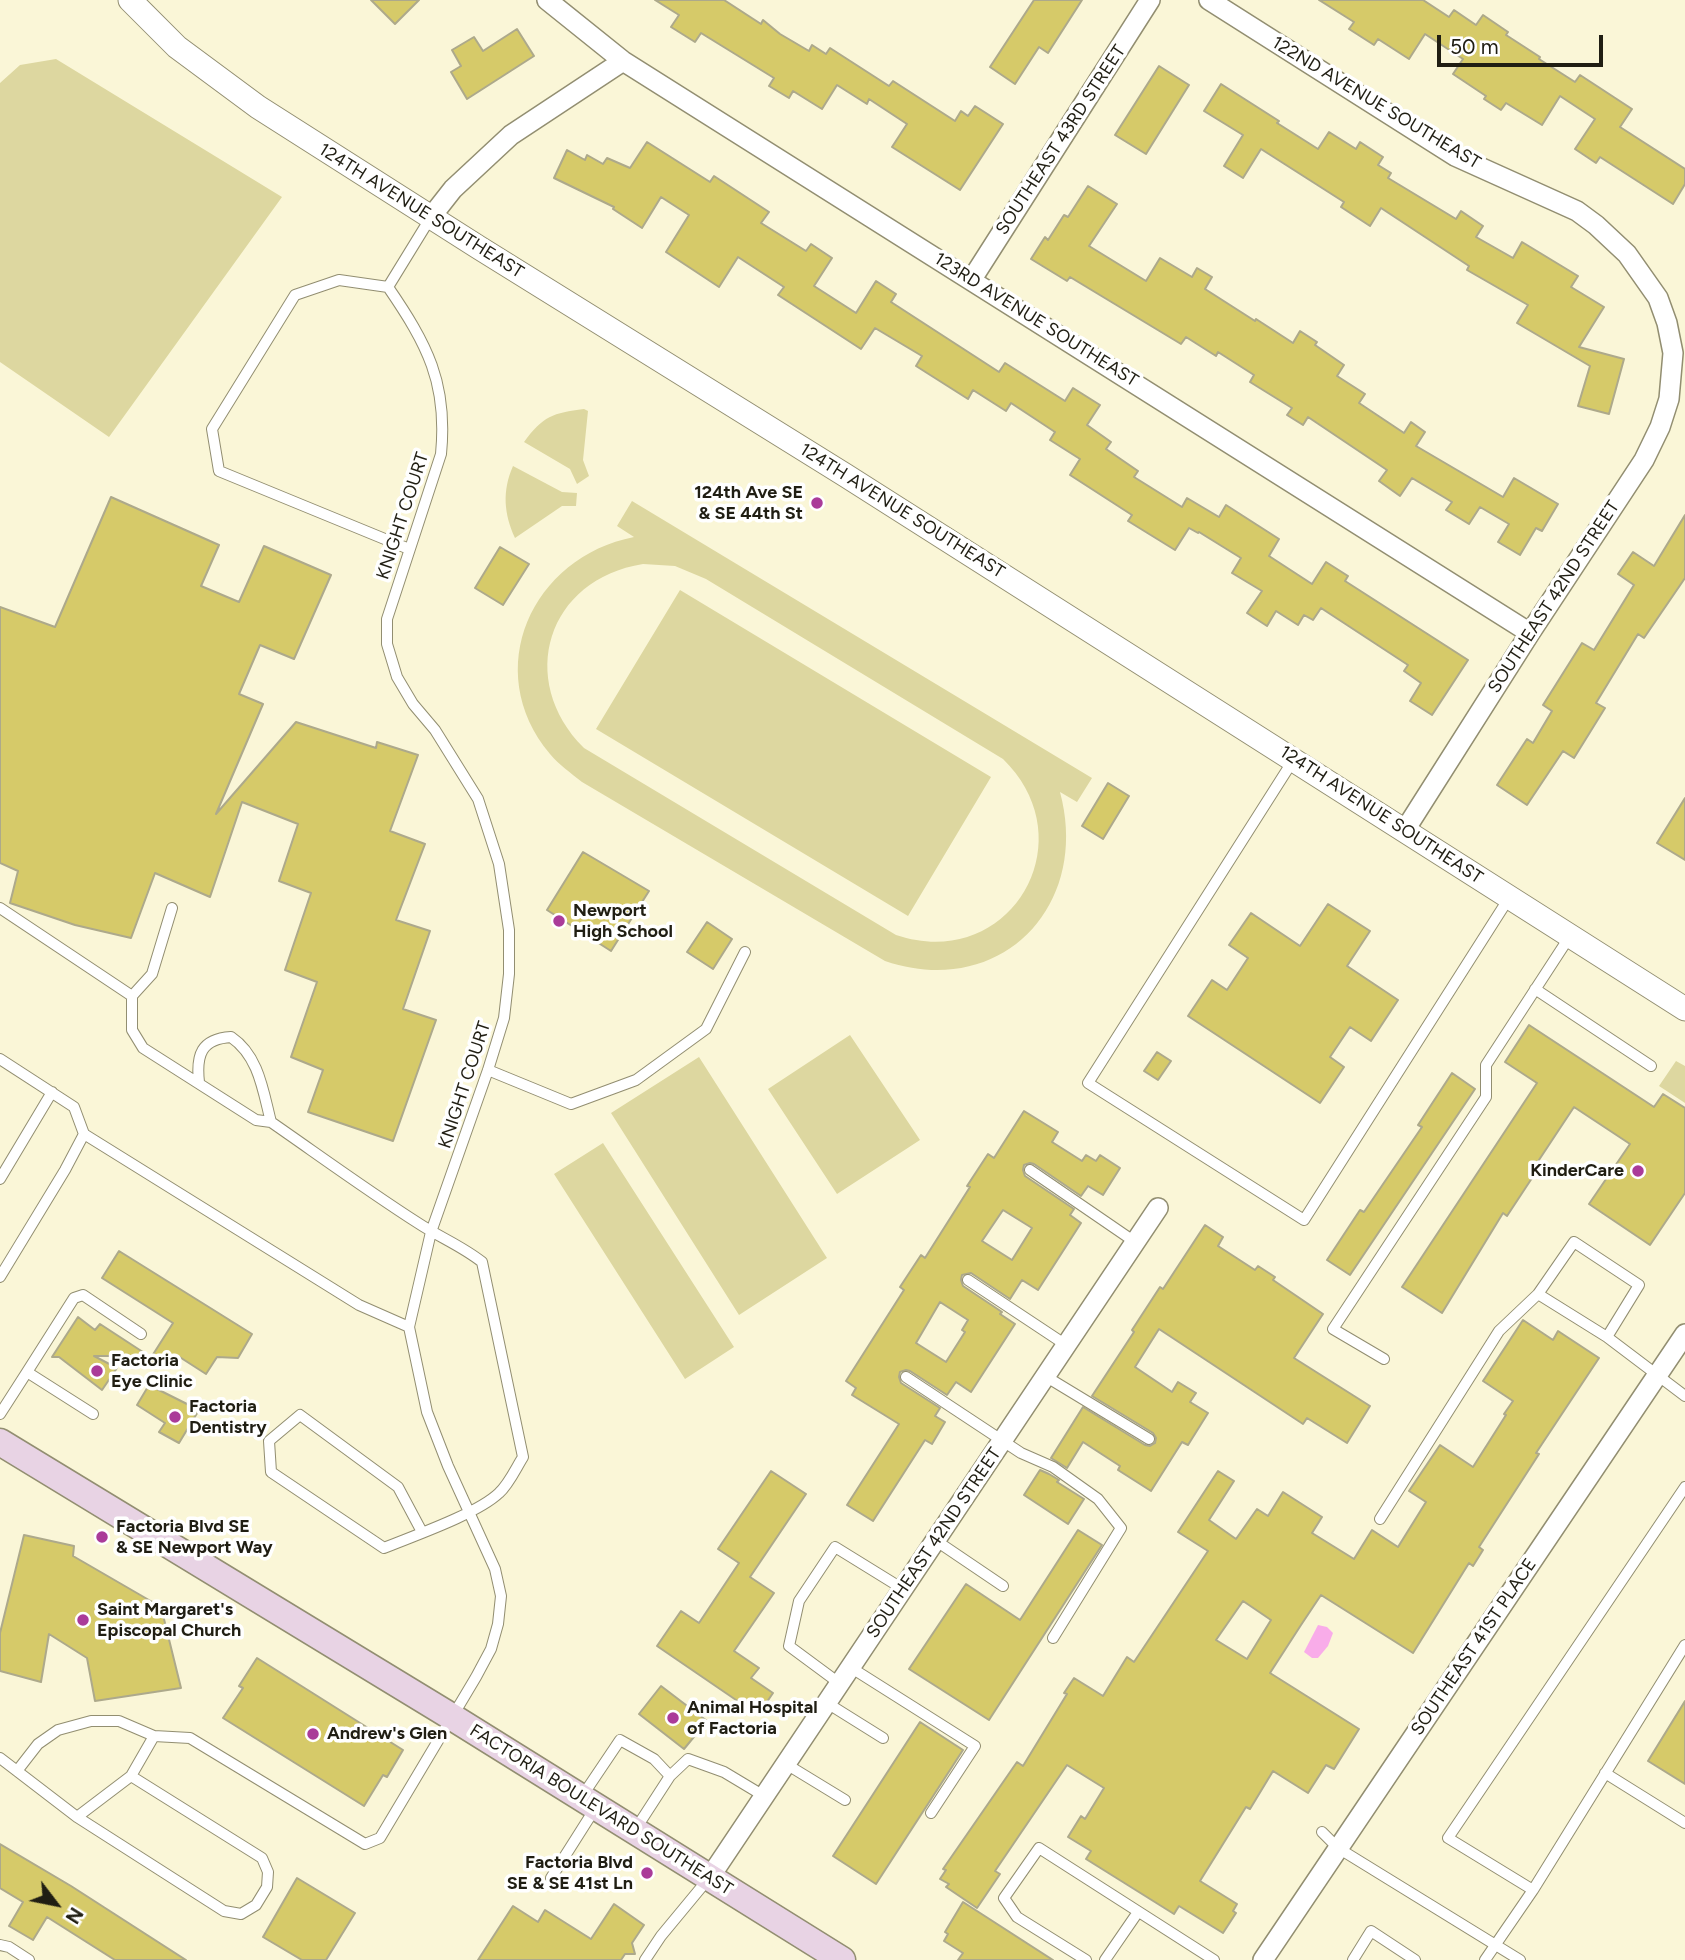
<!DOCTYPE html>
<style>
body{margin:0}
#map{position:relative;width:1685px;height:1960px;overflow:hidden;background:#faf6d7;font-family:Figtree,sans-serif}
canvas{display:block}
.north{position:absolute;left:21px;top:1869px;width:70px;height:70px;-webkit-text-stroke:5px #fff;paint-order:stroke;rotate:122deg;font-size:19px;font-weight:700;line-height:28px;text-align:center;color:#201e13}
.north::after{content:'';display:block;margin:auto;width:24px;height:32px;background:#201e13;clip-path:polygon(50% 0,100% 100%,50% 72%,0 100%)}
.scale{position:absolute;left:1437px;top:35px;width:166px;height:32px;box-sizing:border-box;border:4px solid #201e13;border-top:0;padding-left:9px;font-size:21px;line-height:24px;white-space:nowrap;color:#201e13;-webkit-text-stroke:5px #fff;paint-order:stroke}
</style>
<div id="map">
<canvas width="1685" height="1960"></canvas>
<div class="north">N</div>
<div class="scale">50 m</div>
</div>
<script>
const ctx = document.querySelector('canvas').getContext('2d');
ctx.lineJoin = 'round';
function paint(path, color) {
  ctx.fillStyle = color;
  ctx.fill(path, 'evenodd');
}
function strokePath(path, color, width, dash) {
  ctx.strokeStyle = color;
  ctx.lineWidth = width;
  ctx.lineCap = dash ? 'butt' : 'round';
  ctx.setLineDash(dash || []);
  ctx.stroke(path);
}
function drawText(font, color, halo, rows, align = 'center') {
  ctx.font = font + ' Figtree,sans-serif';
  ctx.lineWidth = 7;
  ctx.setLineDash([]);
  ctx.textBaseline = 'middle';
  ctx.strokeStyle = halo;
  ctx.fillStyle = color;
  for (const [text, x, y, turn = 0] of rows) {
    ctx.save();
    ctx.translate(x, y);
    ctx.rotate((+turn || 0) * Math.PI / 180);
    ctx.textAlign = isNaN(turn) ? turn : align;
    if (halo) ctx.strokeText(text, 0, 0);
    ctx.fillText(text, 0, 0);
    ctx.restore();
  }
}
paint(new Path2D(`
 M56 59 282 197 109 437 0 362V83L20 65Z
 M584 409 588 411 583 460 589 476 577 484 570 469 524 442C543 416 553 413 584 409Z
 M513 466 562 492 577 493 576 506H562L515 538C504 514 502 491 513 466Z
 M632 501 1092 778 1077 802 1060 792C1091 907 1000 1000 885 961L582 782C571 773 559 765 550 754 480 670 532 557 634 537L617 526ZM643 564 675 566 706 579 1003 759C1088 842 1009 973 896 935L584 748C516 680 547 579 643 564Z
 M680 590 991 777 908 916 596 729Z
 M850 1035 920 1140 837 1194 768 1089Z
 M699 1057 827 1258 739 1315 611 1113Z
 M1676 1061 1685 1066V1103L1659 1086Z
 M603 1143 734 1347 685 1379 554 1174Z`), '#ddd7a0');
paint(new Path2D(`
 M1318 1625 1327 1627 1333 1633 1328 1646 1318 1658H1312L1304 1652Z`), '#f9ace9');
const building = new Path2D(`
 M371 0H419L395 24Z
 M655 0H724L761 24 763 20 780 34 809 51 812 45 826 54 830 48 889 86 893 81 955 121 961 111 968 116 975 106 1003 124 960 190 892 147 907 124 869 99 867 104 837 85 822 109 793 91 789 98 769 86 774 78 701 33 695 42 671 27 679 15Z
 M1034 0H1082L1048 53 1039 47 1015 84 990 67Z
 M1319 0H1423L1449 17 1454 10 1476 25 1483 15 1508 32 1506 35 1540 57 1539 59 1575 82 1580 75 1632 109 1620 127 1685 169V184L1673 204 1600 157 1596 163 1575 149 1595 119 1560 96 1542 125 1506 103 1501 110 1484 99 1486 96 1453 74 1463 59 1425 34 1409 59 1378 39 1374 45 1349 29 1354 22Z
 M517 29 534 56 467 99 451 72 461 66 452 50 474 37 483 51Z
 M1159 66 1189 85 1146 154 1115 135Z
 M1221 84 1279 121 1277 123 1318 149 1329 132 1356 149 1360 142 1383 157 1378 165 1391 173 1388 178 1456 219 1461 211 1483 226 1476 237 1513 258 1522 242 1578 276 1571 287 1604 307 1579 347 1624 359 1609 414 1578 406 1590 366 1517 323 1528 305 1467 270 1469 266 1381 208 1370 226 1341 207 1344 202 1261 149 1243 178 1224 166 1243 135 1204 111Z
 M647 142 710 182 714 176 769 212 761 223 806 251 811 244 832 258 814 286 856 313 876 281 896 294 891 302 999 372 1005 363 1065 401 1073 388 1100 405 1087 425 1111 442 1106 449 1138 471 1134 477 1182 507 1187 498 1219 517 1226 505 1279 539 1269 556 1312 584 1326 562 1348 576 1345 581 1468 660 1432 715 1410 701 1421 683 1404 671 1408 665 1321 608 1313 620 1304 615 1298 625 1276 611 1267 626 1247 613 1262 591 1232 573 1241 558 1199 532 1198 533 1189 528 1175 550 1128 521 1132 515 1070 475 1080 459 1050 440 1055 432 1011 403 1006 411 973 390 968 399 916 366 922 356 875 328 861 349 778 295 784 287 738 257 719 287 666 252 689 215 661 197 642 228 613 209 614 207 554 178 567 150 585 160 587 155 603 164 607 158 630 168Z
 M1088 186 1117 204 1089 246 1146 281 1160 258 1192 277 1197 268 1212 277 1205 289 1255 321 1256 319 1293 343 1300 331 1317 342 1315 345 1344 365 1337 376 1365 394 1359 403 1404 433 1411 422 1425 432 1416 446 1503 497 1514 478 1558 504 1542 531 1536 528 1520 555 1498 542 1509 524 1480 507 1469 524 1446 510 1452 502 1412 478 1400 496 1379 481 1387 470 1308 417 1303 425 1287 415 1292 408 1250 382 1254 375 1218 352 1216 356 1186 337 1181 344 1070 277 1067 281 1031 259 1045 237 1048 240 1064 215 1068 217Z
 M111 497 219 545 201 586 239 602 264 546 331 575 294 659 260 645 239 694 263 704 216 814 296 722 376 748 377 742 418 755 390 831 425 844 396 920 430 931 403 1009 436 1020 393 1141 308 1112 323 1070 291 1057 317 982 285 970 311 893 279 881 298 824 242 802 210 897 155 873 131 938 75 925 10 903 18 871 0 863V607L55 627Z
 M1685 515V578L1644 638 1638 634 1596 703 1605 708 1574 758 1563 751 1527 805 1497 785 1527 739 1533 743 1552 711 1543 705 1582 643 1594 650 1634 585 1618 574 1633 552 1654 566Z
 M500 547 529 564 503 605 475 588Z
 M1108 783 1129 796 1103 839 1082 826Z
 M1685 798V860L1657 843Z
 M583 852 649 891 611 951 547 910Z
 M1328 904 1370 931 1347 966 1398 1000 1371 1041 1350 1027 1330 1057 1344 1067 1320 1103 1188 1016 1212 980 1227 990 1248 958 1229 945 1251 913 1300 946Z
 M707 922 732 939 713 969 687 952Z
 M1529 1025 1654 1107 1663 1094 1685 1108V1193L1650 1245 1589 1204 1630 1144 1574 1107 1533 1169 1536 1172 1507 1216 1503 1213 1442 1313 1402 1287 1537 1083 1505 1062Z
 M1157 1052 1171 1061 1158 1080 1144 1071Z
 M1452 1073 1475 1089 1350 1275 1327 1260 1360 1210 1364 1212 1422 1127 1418 1125Z
 M1024 1111 1058 1132 1052 1142 1082 1161 1086 1155 1096 1161 1100 1155 1120 1168 1103 1195 1088 1186 1081 1196 1034 1164 1030 1163 1024 1165 1023 1170 1025 1176 1074 1209 1070 1215 1081 1223 1038 1290 1022 1280 1010 1299 971 1273 962 1275 961 1280 963 1286 1002 1312 1000 1314 1015 1324 971 1392 956 1382 947 1395 910 1371 906 1370 900 1372 899 1377 901 1383 940 1408 935 1416 945 1422 932 1444 925 1440 873 1521 847 1505 899 1424 852 1395 856 1388 846 1381 904 1290 900 1287 921 1255 925 1258 970 1187 967 1186 988 1154 994 1158ZM1003 1210 1032 1228 1012 1260 982 1241ZM940 1302 968 1320 962 1330 965 1332 946 1362 916 1343Z
 M1205 1225 1223 1237 1218 1246 1255 1270 1258 1266 1275 1277 1273 1280 1323 1314 1294 1358 1370 1406 1347 1443 1307 1418 1303 1424 1159 1329 1135 1367 1172 1392 1178 1382 1196 1393 1190 1402 1208 1413 1188 1445 1182 1442 1151 1491 1118 1470 1120 1466 1083 1442 1067 1468 1051 1458 1083 1407 1145 1445 1150 1446 1155 1443 1156 1438 1153 1433 1092 1396 1134 1332 1132 1330 1160 1287 1163 1289Z
 M119 1251 252 1334 238 1358 217 1357 206 1374 178 1356H152L173 1323 102 1278Z
 M78 1317 95 1330 100 1324 149 1356H94L117 1368 102 1390 59 1357H52Z
 M1523 1320 1553 1340 1558 1331 1599 1358 1536 1453 1539 1454 1479 1547 1483 1550 1473 1566 1469 1563 1413 1653 1321 1595 1301 1625 1270 1673 1359 1729 1334 1769 1326 1765 1308 1793 1273 1771 1250 1809 1246 1807 1200 1881 1237 1904 1233 1911 1236 1913 1223 1933 1179 1906 1174 1914 1086 1859 1091 1851 1068 1837 1081 1816 1085 1819 1104 1788 1067 1765 995 1871 1000 1874 977 1908 946 1887 949 1884 940 1879 946 1870 943 1869 1017 1762 1023 1766 1067 1694 1064 1693 1074 1678 1103 1696 1127 1657 1134 1662 1208 1551 1178 1532 1218 1471 1234 1481 1209 1520 1236 1539 1257 1509 1268 1516 1283 1492 1322 1517 1312 1533 1354 1559 1372 1530 1398 1547 1426 1502 1409 1491 1440 1445 1473 1467 1506 1415 1504 1414 1513 1401 1483 1381ZM1243 1601 1271 1620 1247 1659 1216 1640Z
 M149 1385 199 1410 179 1443 159 1432 165 1423 137 1405Z
 M1040 1470 1049 1474 1059 1480 1057 1482 1084 1499 1068 1524 1024 1495Z
 M771 1471 806 1494 750 1577 774 1593 734 1651 759 1668 751 1678 773 1693 758 1715 657 1646 681 1611 699 1623 739 1563 718 1549Z
 M1078 1530 1102 1545 989 1720 909 1669 966 1584 1020 1620Z
 M24 1535 74 1546 73 1556 161 1607 181 1688 95 1701 87 1658 49 1634 41 1682 0 1671V1633Z
 M257 1658 403 1750 387 1777 383 1775 364 1806 223 1718 243 1688 239 1686Z
 M661 1686 707 1721 684 1749 639 1714Z
 M1685 1701V1784L1648 1761Z
 M920 1722 963 1750 876 1884 833 1856Z
 M0 1844 71 1886 186 1960H115L47 1917 33 1940 9 1926 23 1902 0 1888Z
 M297 1878 355 1913 326 1960H302L263 1937Z
 M963 1902 1053 1960H958L963 1953 944 1941 948 1934 945 1932Z
 M614 1904 644 1925 632 1943 635 1954H625L621 1960H478L513 1906 538 1922 545 1910 591 1939Z`);
paint(building, '#d6ca69');
strokePath(building, '#ada98b', 2);
const service = new Path2D(`
 M388 287 339 280 295 295 212 429 219 471 409 549
 M388 287 431 217
 M1294 759 1088 1083 1304 1220 1509 898
 M0 908 132 996
 M172 908 152 974 132 996V1030L143 1048 256 1120 271 1122
 M1535 989 1651 1066
 M0 1059 74 1107 84 1134 359 1305 409 1327
 M488 1070 571 1104 636 1080 706 1029 745 952
 M199 1082C196 1055 201 1039 231 1037 259 1056 263 1091 271 1122 320 1156 368 1191 418 1223 439 1237 462 1246 482 1262L523 1457C516 1468 509 1484 499 1493 477 1514 413 1536 384 1548L271 1472 269 1441 300 1415 398 1487 422 1532
 M1030 1170 1135 1242
 M0 1179 52 1092
 M0 1277 65 1170 84 1134
 M968 1280 1066 1345
 M1607 1337 1538 1294 1574 1242 1639 1285 1607 1337 1685 1396
 M1384 1359 1333 1329 1486 1097V1065L1570 936
 M27 1372 74 1298 83 1295 141 1334
 M1045 1376 1149 1439
 M906 1377 1021 1453 1053 1467 1098 1499 1121 1528 1053 1638
 M0 1414 27 1372 93 1414
 M1380 1519 1499 1331 1538 1294
 M935 1540 1003 1586
 M850 1667 975 1746 931 1813
 M839 1683 789 1646 799 1601 835 1547 903 1589
 M827 1703 883 1738
 M0 1758 77 1817 224 1911 241 1914 256 1905 267 1887 268 1872 262 1858 131 1776
 M786 1764 845 1800
 M17 1771 38 1744 58 1730 91 1721H119L154 1736 190 1738 365 1844 380 1838 476 1677 491 1649 498 1624 501 1596 495 1569 448 1466 427 1412 409 1327 431 1232 488 1070 504 1018 509 974V930L499 864 478 799 435 730 413 704 397 677 387 644V619L441 454C448 383 427 344 388 287
 M1605 1773 1685 1823
 M583 1795 620 1740 654 1759 670 1776
 M77 1817 131 1776 154 1736
 M635 1830 670 1776 688 1759 724 1772 764 1796
 M1322 1832 1338 1848 1520 1960
 M551 1878 596 1807
 M1533 1890 1448 1838 1685 1487
 M0 1945 9 1947 29 1960
 M645 1960 661 1936 709 1878
 M1086 1960 1017 1917 1004 1898 1039 1848 1214 1960
 M1105 1960 1138 1912
 M1353 1960 1371 1931 1415 1960
 M1485 1960 1533 1890 1685 1645`);
const minor = new Path2D(`
 M547 0 623 61 1530 633
 M1209 0 1455 156 1577 211 1596 225 1627 254 1658 298 1667 323 1673 353 1669 399 1660 427 1644 460 1530 633 1405 830
 M431 217 453 189 511 135 623 61
 M972 279 1150 0
 M710 1877 1158 1208
 M1263 1960 1685 1334`);
const tertiary = new Path2D(`
 M130 0 177 47 258 107 478 247 845 475 1685 1009`);
const secondary = new Path2D(`
 M0 1442 452 1717 842 1960`);
strokePath(service, '#928e71', 12);
strokePath(minor, '#928e71', 22);
strokePath(tertiary, '#928e71', 25);
strokePath(secondary, '#928e71', 29);
strokePath(service, '#fff', 10);
strokePath(minor, '#fff', 19);
strokePath(tertiary, '#fff', 23);
strokePath(secondary, '#e8d3e4', 26);
for (const [x, y, r, color] of [
 [817,503,7,"#aa3b99"],
 [559,921,7,"#aa3b99"],
 [1638,1171,7,"#aa3b99"],
 [97,1371,7,"#aa3b99"],
 [175,1417,7,"#aa3b99"],
 [102,1537,7,"#aa3b99"],
 [83,1620,7,"#aa3b99"],
 [673,1718,7,"#aa3b99"],
 [313,1734,7,"#aa3b99"],
 [647,1873,7,"#aa3b99"]
]) {
  const dot = new Path2D();
  dot.arc(x, y, r, 0, 2 * Math.PI);
  ctx.fillStyle = color;
  ctx.fill(dot);
  strokePath(dot, '#fff', 2.5);
}
drawText('18px', '#201e13', '#fff', [
 ["122ND AVENUE SOUTHEAST",1376,103,31],
 ["SOUTHEAST 43RD STREET",1061,140,-57],
 ["124TH AVENUE SOUTHEAST",421,211,32],
 ["123RD AVENUE SOUTHEAST",1036,320,32],
 ["124TH AVENUE SOUTHEAST",902,511,32],
 ["KNIGHT COURT",403,516,-72],
 ["SOUTHEAST 42ND STREET",1554,597,-57],
 ["124TH AVENUE SOUTHEAST",1381,815,33],
 ["KNIGHT COURT",465,1085,-72],
 ["SOUTHEAST 42ND STREET",934,1543,-56],
 ["SOUTHEAST 41ST PLACE",1474,1647,-56],
 ["FACTORIA BOULEVARD SOUTHEAST",601,1810,32]
]);
drawText('bold 18px', '#201e13', '#fff', [
 ["124th Ave SE",803,493,"right"],
 ["& SE 44th St",803,514,"right"],
 ["Newport",573,911],
 ["High School",573,932],
 ["KinderCare",1624,1171,"right"],
 ["Factoria",111,1361],
 ["Eye Clinic",111,1382],
 ["Factoria",189,1407],
 ["Dentistry",189,1428],
 ["Factoria Blvd SE",116,1527],
 ["& SE Newport Way",116,1548],
 ["Saint Margaret's",97,1610],
 ["Episcopal Church",97,1631],
 ["Animal Hospital",687,1708],
 ["of Factoria",687,1729],
 ["Andrew's Glen",327,1734],
 ["Factoria Blvd",633,1863,"right"],
 ["SE & SE 41st Ln",633,1884,"right"]
], 'left');
</script>
